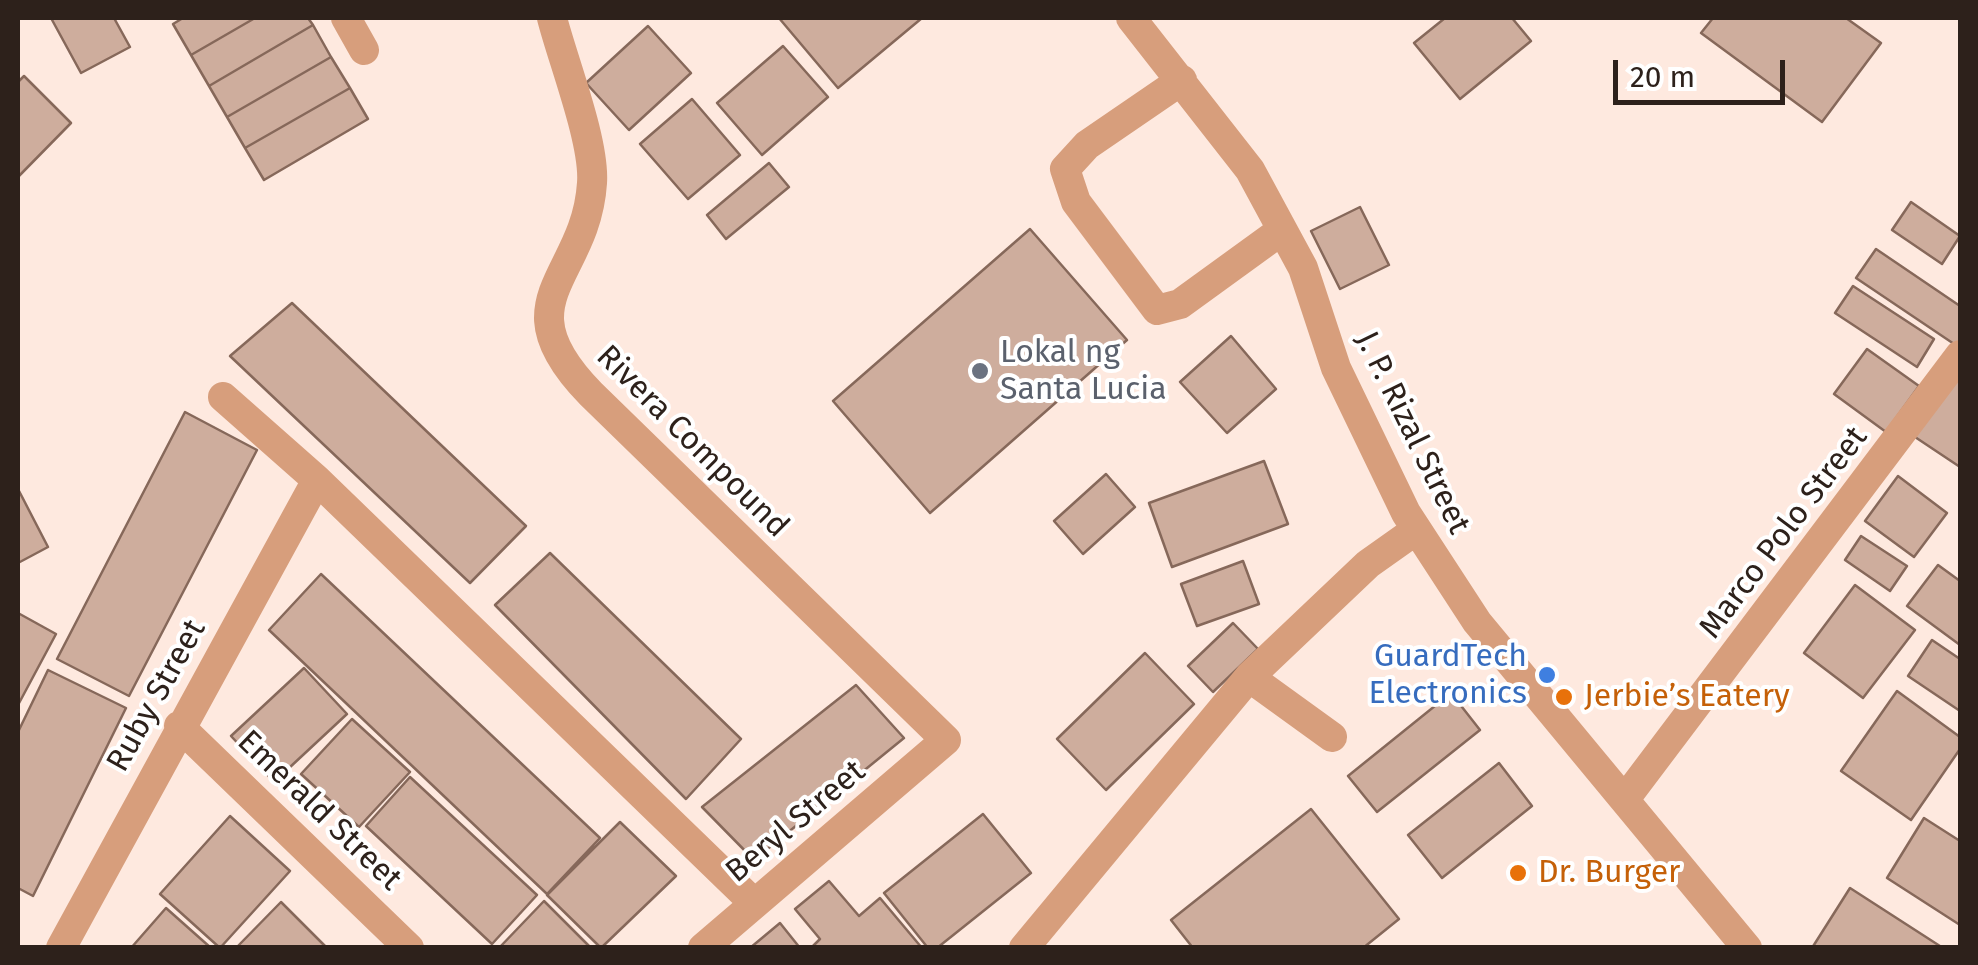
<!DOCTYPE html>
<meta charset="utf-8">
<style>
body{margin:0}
#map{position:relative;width:1978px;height:965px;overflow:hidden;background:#fee9df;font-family:"Fira Sans",sans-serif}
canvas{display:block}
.frame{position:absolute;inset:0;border:20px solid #2d211b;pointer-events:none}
.scale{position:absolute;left:1613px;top:60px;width:172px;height:45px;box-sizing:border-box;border:5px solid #2d211b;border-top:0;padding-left:12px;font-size:30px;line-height:35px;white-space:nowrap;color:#2d211b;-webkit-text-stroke:8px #fff;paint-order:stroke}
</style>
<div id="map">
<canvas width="1978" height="965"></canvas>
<div class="frame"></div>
<div class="scale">20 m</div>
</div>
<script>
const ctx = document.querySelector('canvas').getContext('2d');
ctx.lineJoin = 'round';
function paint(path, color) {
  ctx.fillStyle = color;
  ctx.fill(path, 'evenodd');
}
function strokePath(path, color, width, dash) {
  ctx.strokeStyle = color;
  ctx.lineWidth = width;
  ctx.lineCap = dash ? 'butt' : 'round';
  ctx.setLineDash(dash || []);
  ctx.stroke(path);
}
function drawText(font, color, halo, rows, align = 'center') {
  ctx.font = font + ' "Fira Sans",sans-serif';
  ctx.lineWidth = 8;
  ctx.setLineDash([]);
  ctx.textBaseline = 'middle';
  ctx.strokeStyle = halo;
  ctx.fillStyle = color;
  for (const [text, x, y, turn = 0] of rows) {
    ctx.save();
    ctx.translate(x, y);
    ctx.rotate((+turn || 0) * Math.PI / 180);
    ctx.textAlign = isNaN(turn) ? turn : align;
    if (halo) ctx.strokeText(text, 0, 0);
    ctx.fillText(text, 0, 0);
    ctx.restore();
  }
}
const building = new Path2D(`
 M51 18H114L130 47 81 73Z
 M183 18H255L191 55 173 24Z
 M255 18H308L313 25 209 86 191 55Z
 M779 18H922L838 88Z
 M1445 18H1512L1531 41 1460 99 1414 43Z
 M1713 18H1846L1881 43 1822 122 1701 33Z
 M313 25 331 57 227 117 209 86Z
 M648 26 691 73 629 130 586 83Z
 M783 46 828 97 762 155 717 103Z
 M331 57 350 88 245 148 227 117Z
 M24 76 71 123 18 177V82Z
 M350 88 368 119 264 180 245 148Z
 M692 99 740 155 688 199 640 144Z
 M769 163 789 187 726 239 707 215Z
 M1911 202 1960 236 1942 264 1892 230Z
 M1360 207 1389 265 1340 289 1311 231Z
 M1030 229 1127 340 930 513 833 401Z
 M1876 249 1960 306V348L1856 278Z
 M1853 286 1934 339 1917 367 1835 313Z
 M292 303 526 526 470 583 230 356Z
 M1231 336 1276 389 1227 433 1180 382Z
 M1867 349 1919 386 1886 432 1834 394Z
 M1960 371V467L1912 435Z
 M185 412 257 450 129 696 57 659Z
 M1264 461 1288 524 1172 567 1149 503Z
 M1106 474 1135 507 1083 554 1054 521Z
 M1898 476 1947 513 1914 557 1865 521Z
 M18 489 48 547 18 563Z
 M1861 536 1907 566 1890 591 1845 560Z
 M550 553 741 739 686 799 495 605Z
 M1243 561 1259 604 1197 626 1181 584Z
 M1938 565 1960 581V645L1907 606Z
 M321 574 600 838 547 894 269 630Z
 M1855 585 1915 630 1863 698 1804 653Z
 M18 613 56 634 18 705Z
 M1233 623 1258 649 1213 692 1188 666Z
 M1932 640 1960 659V711L1908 676Z
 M1145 653 1194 704 1106 790 1057 739Z
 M304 668 347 714 274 782 231 736Z
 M48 670 126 708 33 896 18 888V732Z
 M856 685 904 738 754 860 702 807Z
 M1897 691 1960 737V749L1911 820 1841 771Z
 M1451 693 1480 730 1377 812 1348 776Z
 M352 719 410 772 359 827 301 774Z
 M1499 763 1532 806 1442 878 1408 835Z
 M410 777 537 895 492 944 366 826Z
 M1311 809 1399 919 1363 948H1193L1171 920Z
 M983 814 1031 873 937 948H928L884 893Z
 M230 816 290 871 220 948 160 894Z
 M1924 818 1960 841V925L1887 878Z
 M620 822 676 876 601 948 547 895Z
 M829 881 859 916 880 898 922 948H811L820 939 795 909Z
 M1850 888 1943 948H1812Z
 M544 901 591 948H499Z
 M281 902 327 948H236Z
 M166 908 211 948H131Z
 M780 923 800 948H750Z`);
paint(building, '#cead9d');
strokePath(building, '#86685a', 2.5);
strokePath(new Path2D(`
 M346 18 364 50
 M552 18C563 61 595 142 592 183 586 279 499 300 591 394L946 740 703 948
 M1131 18 1250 170 1303 268 1336 368 1406 513 1477 622 1747 948
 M1182 80 1087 145 1065 169 1076 202 1157 310 1180 304 1282 230
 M223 397 317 480 754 903
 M1249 677 1332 737
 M179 726 409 948
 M1625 799 1960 355
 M61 948 317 480
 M1024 948 1249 677 1368 564 1416 530`), '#d79e7c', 30);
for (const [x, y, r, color] of [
 [980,371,10,"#6b7280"],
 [1547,675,10,"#3f7fe0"],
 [1564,697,10,"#e8710a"],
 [1518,873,10,"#e8710a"]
]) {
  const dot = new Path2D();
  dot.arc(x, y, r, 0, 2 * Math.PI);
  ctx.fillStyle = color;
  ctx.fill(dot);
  strokePath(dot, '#fff', 4);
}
drawText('32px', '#5b616d', '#fff', [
 ["Lokal ng",1000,353],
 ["Santa Lucia",1000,390]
], 'left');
drawText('32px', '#2d211b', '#fff', [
 ["J. P. Rizal Street",1412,433,64],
 ["Rivera Compound",692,442,45],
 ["Marco Polo Street",1784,533,-53],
 ["Ruby Street",157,696,-61],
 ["Emerald Street",319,811,44],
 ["Beryl Street",796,822,-40]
]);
drawText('32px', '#366cbe', '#fff', [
 ["GuardTech",1527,657],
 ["Electronics",1527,694]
], 'right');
drawText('32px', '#c56008', '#fff', [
 ["Jerbie’s Eatery",1584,697],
 ["Dr. Burger",1538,873]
], 'left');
</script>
